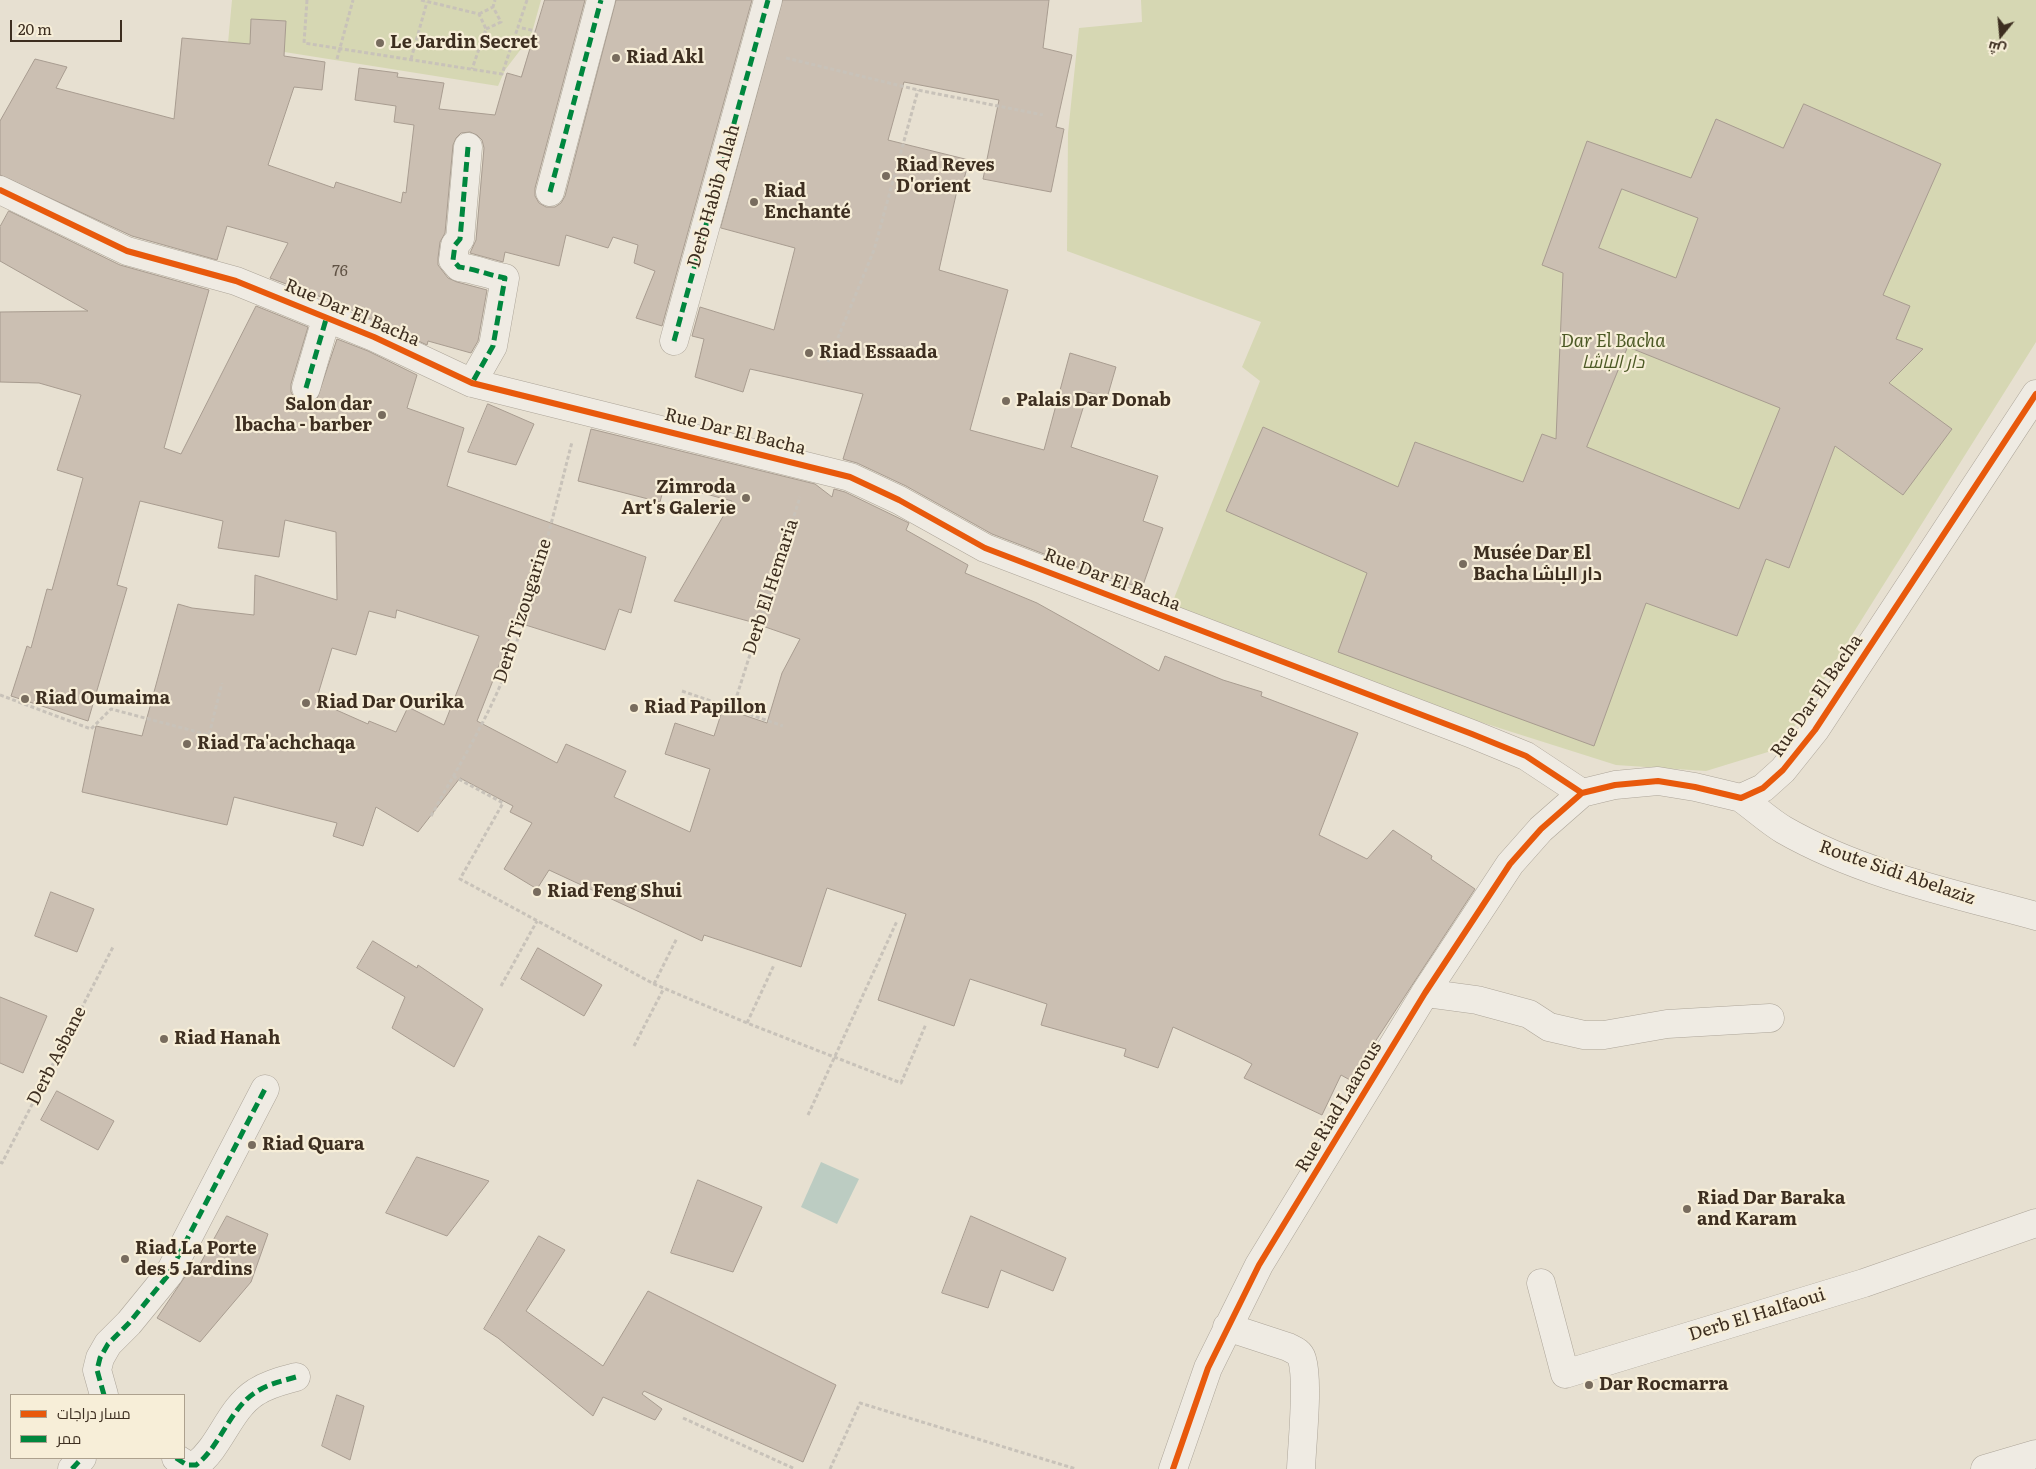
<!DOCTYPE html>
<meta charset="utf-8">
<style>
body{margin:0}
#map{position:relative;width:2036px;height:1469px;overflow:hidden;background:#e7e0d1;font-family:Literata,Cairo,serif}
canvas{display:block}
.legend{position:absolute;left:10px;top:1394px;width:175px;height:65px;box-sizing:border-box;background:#f7eed8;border:1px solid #ada18e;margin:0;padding:6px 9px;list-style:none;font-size:15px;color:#3d2e20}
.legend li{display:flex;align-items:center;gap:10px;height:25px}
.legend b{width:25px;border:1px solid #ada18e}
.north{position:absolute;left:1976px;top:10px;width:50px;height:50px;-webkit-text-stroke:4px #f7eed8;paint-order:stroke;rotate:197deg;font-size:14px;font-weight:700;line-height:20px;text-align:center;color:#3d2e20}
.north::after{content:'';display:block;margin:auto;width:18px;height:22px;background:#3d2e20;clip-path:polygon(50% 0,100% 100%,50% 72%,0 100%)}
.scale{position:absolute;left:10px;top:20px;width:112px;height:22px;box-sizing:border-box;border:2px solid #3d2e20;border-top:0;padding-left:6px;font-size:15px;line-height:18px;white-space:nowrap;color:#3d2e20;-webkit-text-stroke:4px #f7eed8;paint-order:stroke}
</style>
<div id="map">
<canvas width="2036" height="1469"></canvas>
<ul class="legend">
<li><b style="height:6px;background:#e8590c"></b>مسار دراجات</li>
<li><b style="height:6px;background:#00873e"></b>ممر</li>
</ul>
<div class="north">ش</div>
<div class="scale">20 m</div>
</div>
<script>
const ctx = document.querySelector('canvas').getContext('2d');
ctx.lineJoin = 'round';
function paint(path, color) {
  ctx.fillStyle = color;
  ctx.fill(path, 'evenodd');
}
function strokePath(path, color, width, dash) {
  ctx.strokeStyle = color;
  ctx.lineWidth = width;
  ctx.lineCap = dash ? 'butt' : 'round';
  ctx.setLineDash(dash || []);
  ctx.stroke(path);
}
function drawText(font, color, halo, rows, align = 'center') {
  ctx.font = font + ' Literata,Cairo,serif';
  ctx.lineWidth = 4.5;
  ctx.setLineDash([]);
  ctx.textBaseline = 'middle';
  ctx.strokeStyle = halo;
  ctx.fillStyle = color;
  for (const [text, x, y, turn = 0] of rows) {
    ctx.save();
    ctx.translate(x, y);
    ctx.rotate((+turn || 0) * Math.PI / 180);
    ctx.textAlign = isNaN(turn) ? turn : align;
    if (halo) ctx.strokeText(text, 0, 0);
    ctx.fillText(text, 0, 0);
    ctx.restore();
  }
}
paint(new Path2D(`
 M232 0H541L531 36 505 70 498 86 228 43Z
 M1141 0H2036V342L1781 748 1706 771 1616 765 1351 681 1167 616 1260 381 1242 367 1261 322 1067 251 1068 133 1079 28 1142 22Z`), '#d6d7b3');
paint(new Path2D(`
 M821 1162 859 1179 837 1224 801 1207Z`), '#bcccc2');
const building = new Path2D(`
 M545 0H585L535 188V196L539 203 546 207H555L561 203 565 196 616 0H752L662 326 636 318 655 271 634 263 638 245 613 237 608 248 566 235 559 266 505 252 503 262 470 253 476 240 484 148 482 140 477 135 470 132 461 133 456 138 453 145 445 233 440 242 438 258V265L448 278 457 282 487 290 478 341 471 353 428 341 427 345 332 301 270 278 288 243 227 226 217 260 132 236 0 175V121L35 59 67 67 56 88 174 119 182 38 250 44 251 19 286 21 284 56 325 62 322 90 294 87 268 165 334 188 336 182 401 203 403 192 406 193 414 125 394 122 396 106 355 100 359 68 398 73 397 77 444 83 439 109 495 115 507 73 521 77Z
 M783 0H1049L1043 48 1072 55 1056 127 1064 129 1051 192 983 179 999 100 904 82 888 140 969 160 962 187 958 186 939 270 1008 290 970 430 1044 450 1070 353 1116 367 1107 398 1088 392 1071 447 1158 476 1143 521 1163 528 1142 588 1083 569 992 534 906 486 857 463 843 459 863 394 750 369 743 392 695 377 704 339 692 336 700 307 774 330 795 248 721 228Z
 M1804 104 1941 164 1883 295 1910 306 1896 339 1923 349 1889 383 1952 429 1903 495 1835 446 1789 568 1766 559 1737 636 1646 603 1594 746 1338 652 1367 573 1226 511 1263 427 1398 487 1415 442 1523 482 1542 434 1556 439 1563 273 1542 265 1587 141 1691 178 1716 119 1783 148ZM1622 189 1698 218 1676 278 1599 248ZM1628 347 1780 408 1739 509 1587 447Z
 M9 211 120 265 209 290 164 448 181 454 256 306 308 327 291 384V392L295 399 302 403H309L317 399 337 339 368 351 417 375 407 408 464 428 447 486 646 557 631 613 619 609 605 650 516 622 477 721 557 763 566 744 626 771 614 797 690 832 710 769 665 754 675 723 714 736 723 708 767 723 782 673 800 639 748 621 674 601 732 501 665 483 660 502 578 481 591 429 815 484 832 497 834 489 845 492 909 523 906 530 968 565 965 573 1037 603 1159 671 1165 656 1223 680 1262 692 1261 696 1358 733 1319 835 1367 859 1393 830 1432 856 1431 859 1475 889 1350 1080 1341 1075 1322 1115 1244 1078 1252 1064 1239 1057 1173 1027 1158 1068 1124 1056 1126 1049 1041 1025 1047 1004 970 979 954 1026 878 1000 906 914 827 888 801 967 704 935 702 941 549 870 537 889 504 869 532 823 510 812 513 806 460 778 418 832 376 807 363 846 333 836 337 823 234 797 227 825 82 792 96 726 142 736 178 604 192 608 254 615 255 575 337 600 336 532 285 520 279 557 218 548 223 521 140 501 117 585 127 588 88 721 11 696 27 646 31 648 47 589 52 590 83 478 57 470 81 395 39 383 0 382V312L88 311 0 261V227ZM397 610 479 636 444 725 408 707 396 732 369 721 368 724 316 701 332 648 356 655 369 611 395 618Z
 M488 404 534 424 516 465 468 452Z
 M51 892 94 909 77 952 35 936Z
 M373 941 417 968 418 965 483 1009 454 1067 392 1028 405 997 357 968Z
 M538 948 602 985 584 1016 521 979Z
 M0 997 47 1016 23 1073 0 1063Z
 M57 1091 114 1121 98 1150 41 1120Z
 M417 1157 489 1181 447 1236 386 1213Z
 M698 1180 762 1207 733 1272 671 1253Z
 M227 1216 268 1234 251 1282 200 1342 157 1318 188 1272 193 1276Z
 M971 1216 1066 1258 1053 1291 1001 1270 988 1308 942 1293Z
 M539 1236 565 1250 526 1311 603 1366 648 1291 836 1385 803 1462 644 1391 642 1394 662 1409 655 1420 603 1397 593 1416 498 1338 484 1329Z
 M337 1395 364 1406 350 1460 322 1446Z`);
paint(building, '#cbbfb2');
strokePath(building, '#a89c90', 1);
const minor = new Path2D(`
 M468 147 460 239 455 245 453 260 459 267C475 269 489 275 505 278L493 346 472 383
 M0 190 127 251 236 281 374 337 472 383 850 477 899 500 985 548 1472 734 1526 756 1582 793
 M550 192 601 0
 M674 341 768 0
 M306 388 327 316
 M1741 798C1755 808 1769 821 1784 830 1861 874 1951 893 2036 916
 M1425 993 1477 1000 1529 1014 1549 1027 1584 1035H1604L1667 1024 1770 1018
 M1541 1283 1565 1374 1864 1283 2036 1223
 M1227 1327 1288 1347C1294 1350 1300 1352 1302 1359 1309 1382 1302 1443 1301 1469
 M104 1395 97 1370 100 1358 108 1344 129 1323 169 1274 265 1089
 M176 1458 187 1465H196C221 1446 229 1409 256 1392 268 1384 282 1381 296 1377
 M72 1469 82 1458
 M1173 1469 1208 1368 1259 1265 1425 993 1510 864 1541 829 1582 793 1615 785 1658 781 1695 787 1741 798 1763 788 1783 770 1815 730 2036 394
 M1985 1469 2036 1454`);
strokePath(minor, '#ada599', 29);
strokePath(new Path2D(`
 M307 0 304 43 502 74 518 27
 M421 0 479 14 486 29 472 69
 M527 0 518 27 535 31
 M479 14 493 7
 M486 29 501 22 493 7 495 0
 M786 58 918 90 1043 115
 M337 59 353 0
 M411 59 427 2
 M828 362 874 250 918 90
 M682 691 783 726
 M0 695 91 729 111 709 209 735 222 683
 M733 708 800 497
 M453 776 503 803 460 879 654 984 747 1023 901 1083 926 1024
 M431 816C458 767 489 717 509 664 535 592 553 516 572 442
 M654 984 677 938
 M501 986 537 921
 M747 1023 774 965
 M634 1046 664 988
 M808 1115 897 921
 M0 1162 2 1163 113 947
 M683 1418 795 1469
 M830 1469 860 1403 1076 1469`), '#c8c2b9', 3, [4, 2.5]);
strokePath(minor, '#efebe3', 28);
strokePath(new Path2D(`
 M468 147 460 239 455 245 453 260 459 267C475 269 489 275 505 278L493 346 472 383
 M550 192 601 0
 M674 341 768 0
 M306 388 327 316
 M104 1395 97 1370 100 1358 108 1344 129 1323 169 1274 265 1089
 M176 1458 187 1465H196C221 1446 229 1409 256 1392 268 1384 282 1381 296 1377
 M72 1469 82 1458`), '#00873e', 5, [10, 5]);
strokePath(new Path2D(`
 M0 190 127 251 236 281 374 337 472 383 850 477 899 500 985 548 1472 734 1526 756 1582 793
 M1173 1469 1208 1368 1259 1265 1425 993 1510 864 1541 829 1582 793 1615 785 1658 781 1695 787 1741 798 1763 788 1783 770 1815 730 2036 394`), '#e8590c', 6);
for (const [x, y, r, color] of [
 [380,43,5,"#786c5e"],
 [616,58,5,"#786c5e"],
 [886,176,5,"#786c5e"],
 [754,202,5,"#786c5e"],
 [809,353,5,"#786c5e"],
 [1006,401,5,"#786c5e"],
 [382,415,5,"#786c5e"],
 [746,498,5,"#786c5e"],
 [1463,564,5,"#786c5e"],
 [25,699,5,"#786c5e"],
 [306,703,5,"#786c5e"],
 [634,708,5,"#786c5e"],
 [187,744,5,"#786c5e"],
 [537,892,5,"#786c5e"],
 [164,1039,5,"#786c5e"],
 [252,1145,5,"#786c5e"],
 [1687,1209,5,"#786c5e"],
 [125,1259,5,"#786c5e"],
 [1589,1385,5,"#786c5e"]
]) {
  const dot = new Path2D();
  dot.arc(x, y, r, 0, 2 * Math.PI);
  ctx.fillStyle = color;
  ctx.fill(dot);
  strokePath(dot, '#f7eed8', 2);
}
drawText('15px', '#605244', null, [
 ["76",340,272]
]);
drawText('bold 18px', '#3d2e20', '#f7eed8', [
 ["Le Jardin Secret",390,43],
 ["Riad Akl",626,58],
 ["Riad Reves",896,166],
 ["D'orient",896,187],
 ["Riad",764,192],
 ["Enchanté",764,213],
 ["Riad Essaada",819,353],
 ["Palais Dar Donab",1016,401],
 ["Salon dar",372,405,"right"],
 ["lbacha - barber",372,426,"right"],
 ["Zimroda",736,488,"right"],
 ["Art's Galerie",736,509,"right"],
 ["Musée Dar El",1473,554],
 ["Bacha دار الباشا",1473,575],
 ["Riad Oumaima",35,699],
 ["Riad Dar Ourika",316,703],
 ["Riad Papillon",644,708],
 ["Riad Ta'achchaqa",197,744],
 ["Riad Feng Shui",547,892],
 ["Riad Hanah",174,1039],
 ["Riad Quara",262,1145],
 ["Riad Dar Baraka",1697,1199],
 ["and Karam",1697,1220],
 ["Riad La Porte",135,1249],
 ["des 5 Jardins",135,1270],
 ["Dar Rocmarra",1599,1385]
], 'left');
drawText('18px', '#3d2e20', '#f7eed8', [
 ["Derb Habib Allah",714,196,-74],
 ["Rue Dar El Bacha",352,313,23],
 ["Rue Dar El Bacha",735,432,14],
 ["Rue Dar El Bacha",1112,580,21],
 ["Derb El Hemaria",771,587,-72],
 ["Derb Tizougarine",523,611,-72],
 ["Rue Dar El Bacha",1817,696,-55],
 ["Route Sidi Abelaziz",1897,873,19],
 ["Derb Asbane",57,1056,-63],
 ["Rue Riad Laarous",1339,1107,-59],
 ["Derb El Halfaoui",1757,1315,-17]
]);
drawText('italic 18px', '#4d5a26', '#f7eed8', [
 ["Dar El Bacha",1613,342],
 ["دار الباشا",1613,363]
]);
</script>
